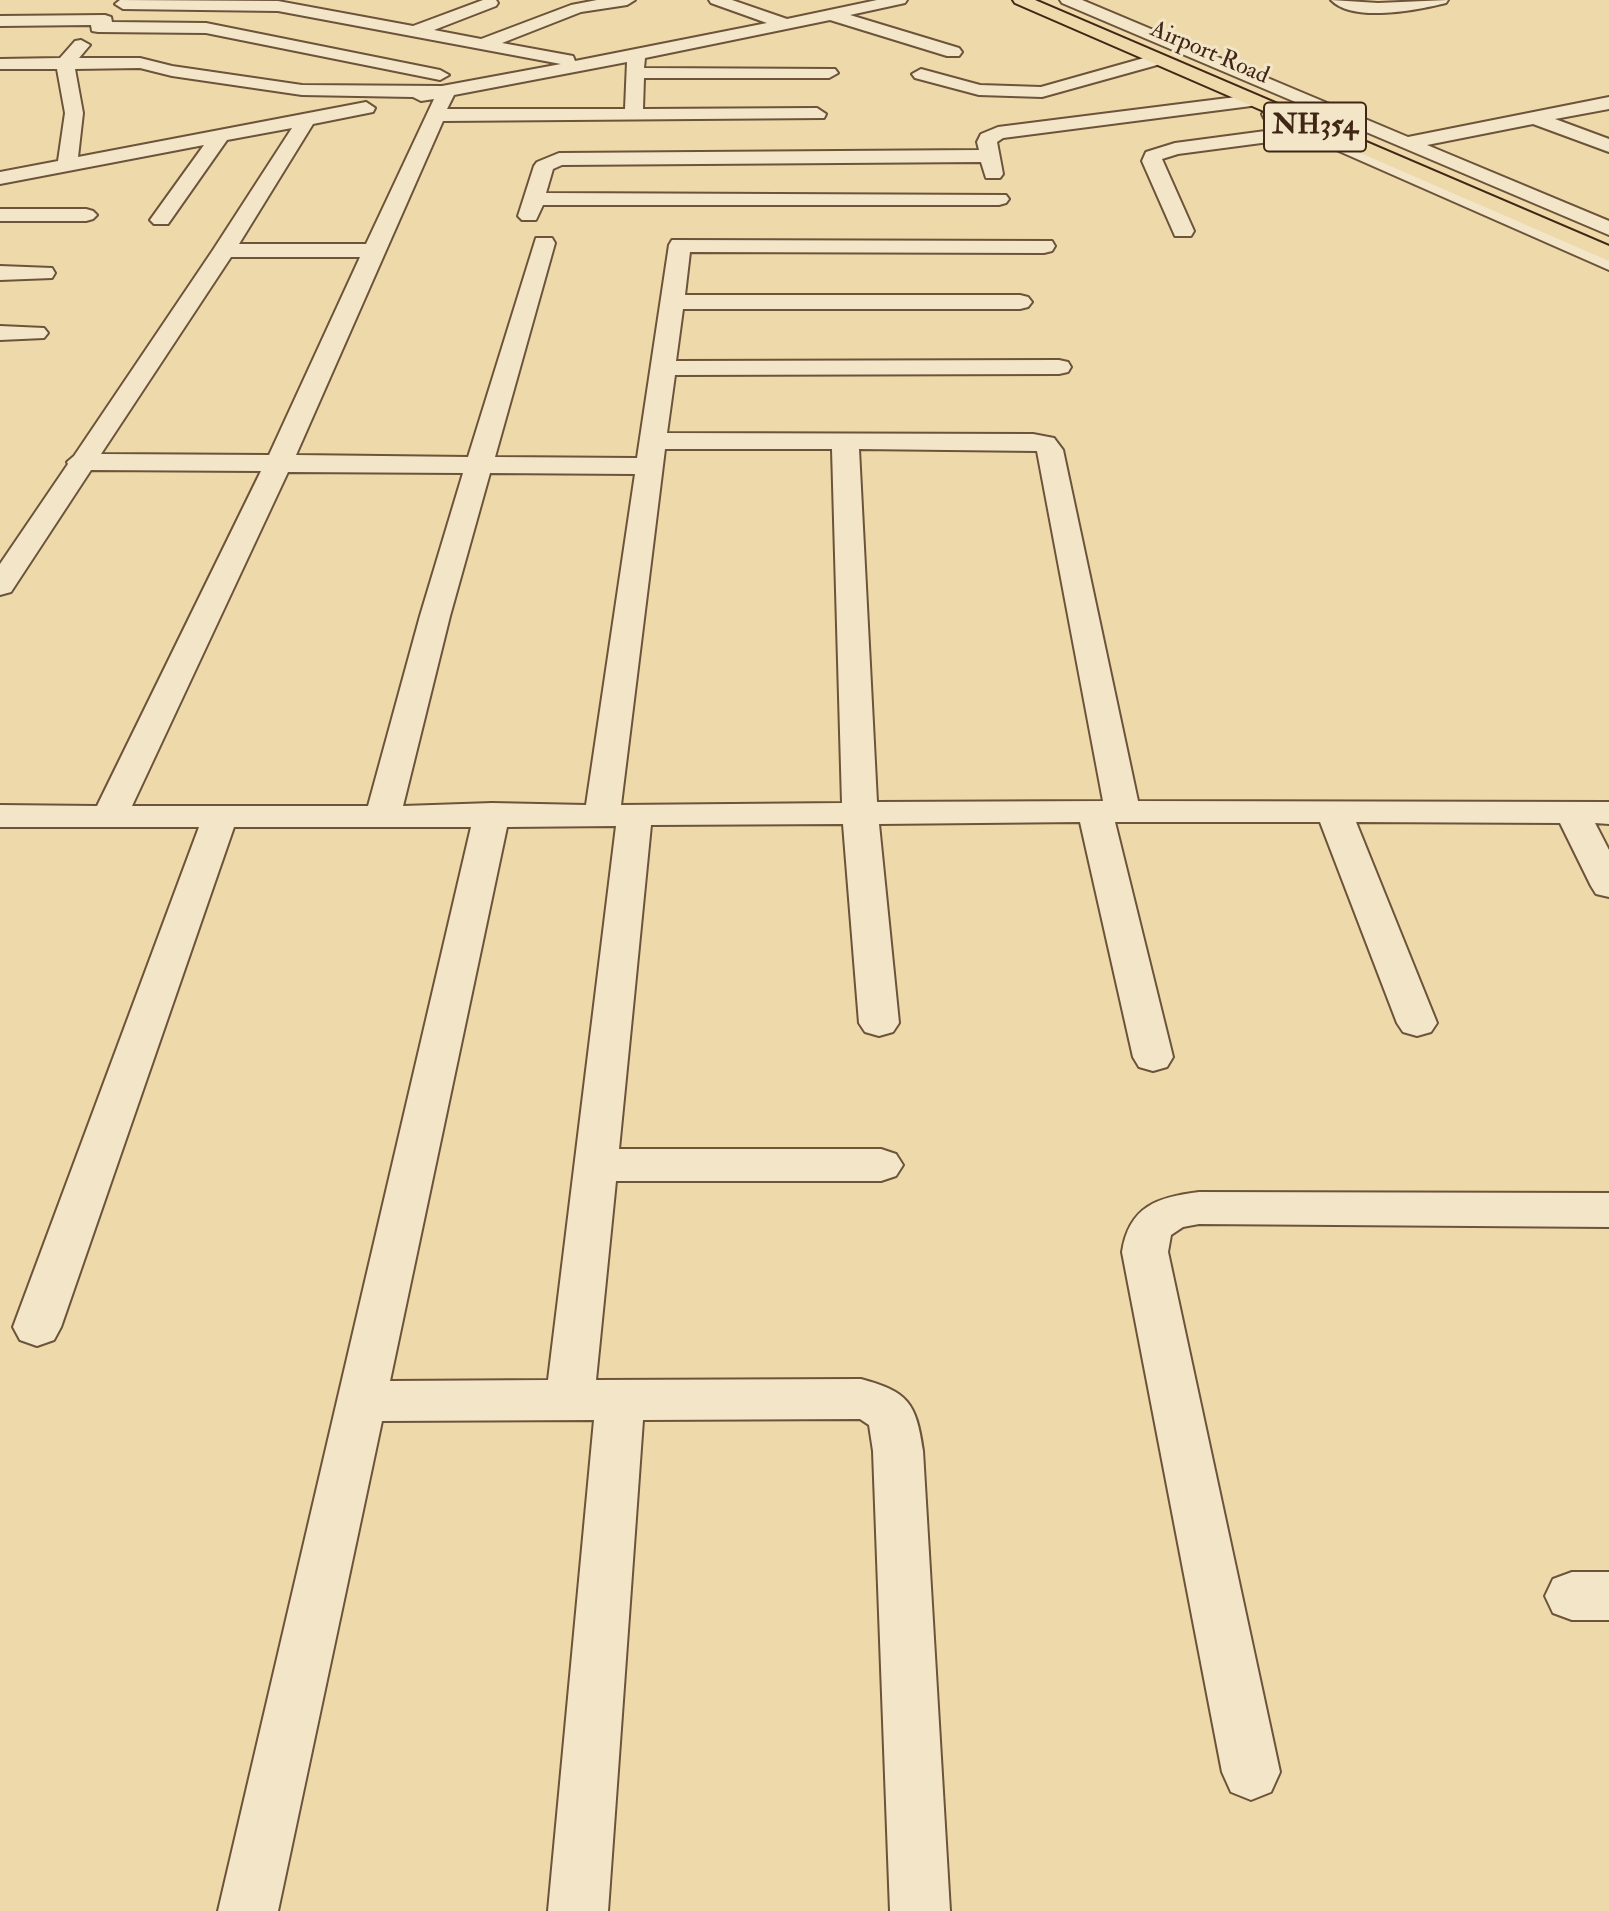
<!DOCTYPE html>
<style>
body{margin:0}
canvas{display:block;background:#edd9aa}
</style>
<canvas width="1609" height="1911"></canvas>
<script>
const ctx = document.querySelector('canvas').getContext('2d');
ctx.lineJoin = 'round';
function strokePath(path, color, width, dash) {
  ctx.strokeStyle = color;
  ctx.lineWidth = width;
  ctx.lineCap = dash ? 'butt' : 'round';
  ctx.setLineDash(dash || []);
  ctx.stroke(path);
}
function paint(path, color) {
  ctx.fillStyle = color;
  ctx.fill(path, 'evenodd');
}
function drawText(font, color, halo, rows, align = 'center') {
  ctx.font = font + ' "IM FELL Double Pica",serif';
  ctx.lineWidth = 6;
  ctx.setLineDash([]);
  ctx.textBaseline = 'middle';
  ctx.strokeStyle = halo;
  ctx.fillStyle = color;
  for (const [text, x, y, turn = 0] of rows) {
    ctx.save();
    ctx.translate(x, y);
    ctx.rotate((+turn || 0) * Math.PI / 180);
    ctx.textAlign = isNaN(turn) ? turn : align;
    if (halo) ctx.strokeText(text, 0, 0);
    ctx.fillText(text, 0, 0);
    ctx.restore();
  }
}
const minor = new Path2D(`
 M120 0 278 1 413 26 483 0H496L498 3 496 6 434 30 481 39 571 5 597 0H635L627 5 581 12 502 43 573 56 575 61 767 23 711 3 709 0H732L787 19 877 0H907L905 3 850 15 959 48 962 52 959 56H947L830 20 645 58 644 68 835 69 838 73 829 78H644L643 109 817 108 826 114 824 118 443 121 296 455 468 457 536 238H552L555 243 495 457 637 458 669 245 672 240 1052 241 1055 246 1052 251 1044 253 690 252 685 295H1020L1028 297 1032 302 1028 307 1020 309H683L676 361 1059 360 1068 362 1071 367 1068 372 1059 374 675 375 667 433 1033 434 1054 438 1063 450 1138 801 1609 802V824L1595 823 1609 850V897L1596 894 1591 886 1560 823 1356 822 1437 1023 1431 1032 1417 1036 1403 1032 1397 1023 1320 822H1115L1173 1057 1167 1067 1153 1071 1139 1067 1133 1057 1080 822 879 824 899 1023 893 1032 879 1036 865 1032 859 1023 843 824 651 825 619 1149H881L896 1154 903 1165 896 1176 881 1181H616L596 1380 861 1379C908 1392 916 1402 923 1451L950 1911H890L873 1451 869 1425 860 1419 643 1420 608 1911H548L594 1420 382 1421 278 1911H218L471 827H234L61 1327 54 1340 37 1346 20 1340 13 1327 199 827H0V805L97 806 261 471 91 470 11 592 0 595V564L68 464 67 462 74 456 213 250 292 128 227 140 168 224H154L150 220 204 145 0 184V172L58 161 65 113 57 69H0V59L60 58 75 41 81 40 90 45 79 58H140L172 66 302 85 442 86 561 64 278 11 123 9 115 4ZM627 62 625 109H447L454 95ZM140 68 172 76 302 95 413 97 421 101 434 99 366 244H239L313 124 373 112 375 108 366 102 78 157 83 113 75 69ZM231 257H360L269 455 101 454ZM665 449H832L842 803 621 805ZM859 449 1037 451 1103 801 877 802ZM288 472 463 473 420 616 368 806H132ZM490 473 635 474 586 805 492 803 403 806 450 616ZM616 826 548 1380 390 1381 507 827Z
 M1060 0H1082L1408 137 1609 97V109L1555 119 1609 139V152L1533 124 1427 145 1609 221V235L1062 3Z
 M1331 0 1378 3 1448 0 1446 3C1418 10 1353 23 1331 0Z
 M105 15 111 17 112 22 206 23 440 70 449 75 440 80 206 33 98 32 92 31 91 25 0 26V16Z
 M1151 56 1157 57 1160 61 1157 65 1042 97 979 95 915 78 912 74 921 69 980 85 1041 87Z
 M1244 96 1251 98 1253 102 1251 106 1003 138 997 142 1003 174 1000 178H986L981 162 562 165 553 169 546 193 1006 195 1009 199 1006 203 999 205H543L536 220H522L518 216 534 166 537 162 559 153 979 150 977 142 981 134 998 127Z
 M1271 108 1609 255V270L1307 137 1178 154 1162 159 1194 231 1191 236H1175L1142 161 1146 152 1175 143 1288 128 1264 118 1262 114Z
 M0 209H86L93 211 97 215 93 219 86 221H0Z
 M0 266 52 268 55 273 52 278 0 280Z
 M0 326 44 328 48 333 44 338 0 340Z
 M1199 1192 1609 1193V1227L1199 1224 1183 1227 1171 1235 1168 1252 1280 1772 1271 1792 1251 1800 1231 1792 1222 1772 1122 1252C1129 1206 1158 1197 1199 1192Z
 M1572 1572H1609V1620H1572L1553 1613 1545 1596 1553 1579Z`);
const highway = new Path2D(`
 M1013 0H1035L1609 246V261L1015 3Z`);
strokePath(minor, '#6c533a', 4);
strokePath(highway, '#412615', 4);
paint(minor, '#f3e6c8');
paint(highway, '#edd9aa');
drawText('24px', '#412615', '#f3e6c8', [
 ["Airport Road",1209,54,23]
]);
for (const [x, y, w] of [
 [1315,127,102]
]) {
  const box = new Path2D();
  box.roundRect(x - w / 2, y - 24.5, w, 49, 5);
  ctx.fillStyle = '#f3e6c8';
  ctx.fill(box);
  strokePath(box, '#412615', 2);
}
drawText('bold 28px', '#412615', null, [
 ["NH354",1315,127]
]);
</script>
